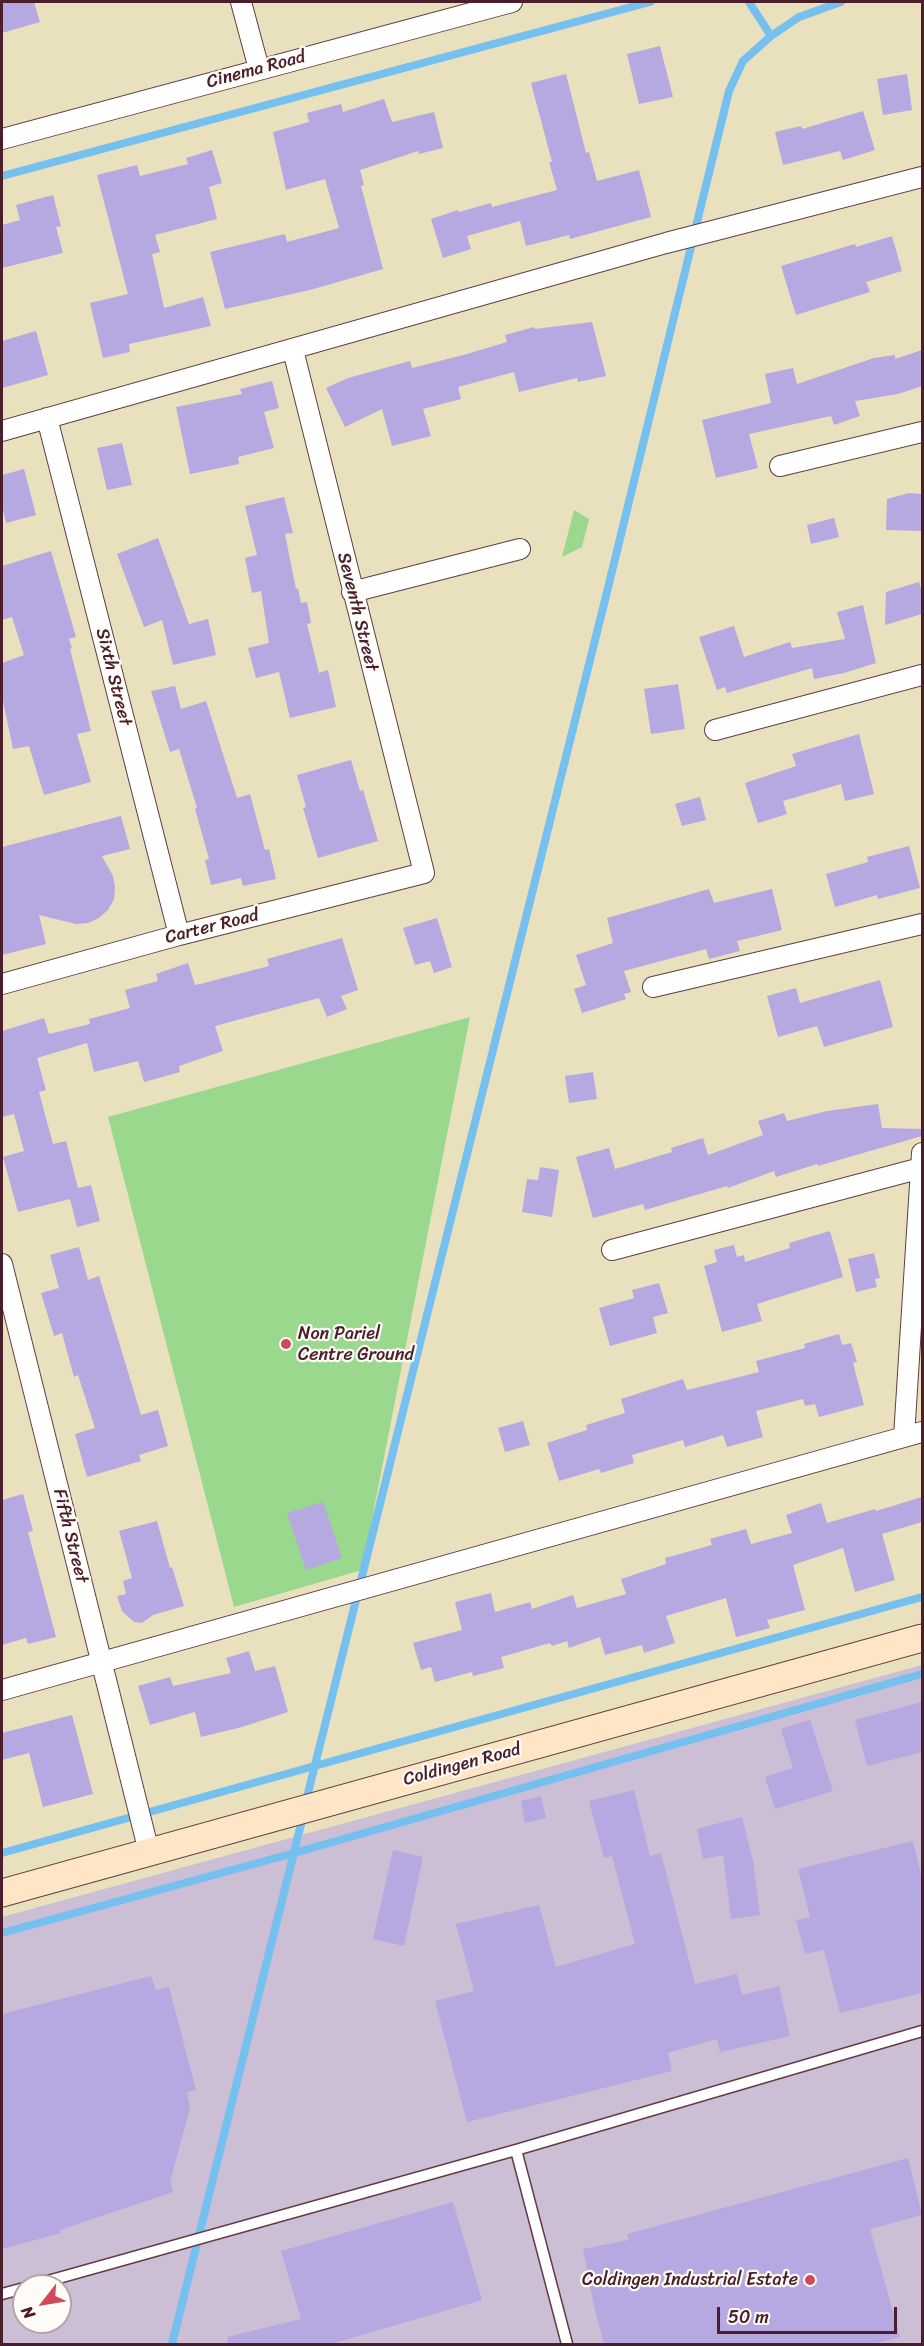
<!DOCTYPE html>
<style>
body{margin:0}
#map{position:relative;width:924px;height:2346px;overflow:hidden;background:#e9e1be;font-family:Sriracha,sans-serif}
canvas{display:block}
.frame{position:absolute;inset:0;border:3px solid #4a1f2b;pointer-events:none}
.north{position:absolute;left:12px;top:2274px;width:60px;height:60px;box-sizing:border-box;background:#fdfcf7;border:2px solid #b5a4a5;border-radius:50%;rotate:239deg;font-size:16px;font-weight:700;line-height:24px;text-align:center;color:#4a1f2b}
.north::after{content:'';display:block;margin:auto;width:21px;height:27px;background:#d1495b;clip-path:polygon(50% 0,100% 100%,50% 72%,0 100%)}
.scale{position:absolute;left:717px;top:2307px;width:180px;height:27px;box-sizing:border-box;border:3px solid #4a1f2b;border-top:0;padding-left:8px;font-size:18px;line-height:21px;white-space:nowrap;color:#4a1f2b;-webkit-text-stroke:4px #fdfcf7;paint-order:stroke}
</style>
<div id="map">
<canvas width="924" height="2346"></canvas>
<div class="frame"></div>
<div class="north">N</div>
<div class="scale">50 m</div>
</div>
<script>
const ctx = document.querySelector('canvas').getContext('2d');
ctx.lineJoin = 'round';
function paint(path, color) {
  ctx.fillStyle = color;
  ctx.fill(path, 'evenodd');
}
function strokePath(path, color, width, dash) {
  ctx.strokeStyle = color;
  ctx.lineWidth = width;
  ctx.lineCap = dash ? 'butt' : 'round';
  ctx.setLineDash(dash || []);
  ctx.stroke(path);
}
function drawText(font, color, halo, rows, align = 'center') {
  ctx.font = font + ' Sriracha,sans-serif';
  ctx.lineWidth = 4.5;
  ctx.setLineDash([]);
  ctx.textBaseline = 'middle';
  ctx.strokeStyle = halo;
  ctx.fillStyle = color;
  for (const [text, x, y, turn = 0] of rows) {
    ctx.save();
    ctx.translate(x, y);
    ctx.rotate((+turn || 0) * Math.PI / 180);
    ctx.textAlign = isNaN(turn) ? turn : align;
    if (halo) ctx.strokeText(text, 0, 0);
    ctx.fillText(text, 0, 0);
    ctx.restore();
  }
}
paint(new Path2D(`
 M922 1665V2344H2V1917ZM24 2286H60V2322H24Z`), '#ccbed4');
paint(new Path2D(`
 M574 510 589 519 582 547 562 557Z
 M470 1017 362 1570 234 1607 108 1117Z`), '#9ad88d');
strokePath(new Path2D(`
 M749 2 771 36
 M2 176 650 2
 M306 1801 606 596 729 91 743 61 771 36 799 17 841 2
 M2 1853 922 1597
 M2 1933 294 1853 922 1674
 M172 2344 303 1816`), '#76c0ef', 8);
paint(new Path2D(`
 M2 2H34L40 22 2 33Z
 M660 46 673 97 639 104 627 54Z
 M566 74 586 153 589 152 597 181 639 170 651 217 570 239 569 235 526 246 520 221 467 236 471 249 443 258 431 219 458 210 459 212 491 203 492 207 557 190 549 162H552L531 83Z
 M907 74 912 110 883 115 877 79Z
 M384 99 392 122 434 112 443 148 419 154 418 151 360 170 364 185 361 186 383 269 310 290 225 309 210 252 285 234 287 242 339 228 325 179 286 190 273 132 309 122 307 113 341 104 343 112Z
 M863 111 875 150 843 160 840 151 783 165 775 132 801 126 802 129Z
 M212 150 222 183 209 187 217 219 155 235 160 252 152 254 164 308 203 297 211 326 129 344 130 352 103 358 90 303 128 294 97 175 137 165 140 176 188 164 186 158Z
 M53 195 61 226 56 227 63 253 2 268V225L20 220 16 205Z
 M892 236 902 271 866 282 870 292 796 315 781 266 855 244 856 247Z
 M592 322 606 376 578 382 577 378 519 392 514 372 458 387 461 399 423 409 431 436 392 446 382 409 345 427 326 388 348 378 410 361 412 368 467 354 507 342 505 335 534 327 535 329Z
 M36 331 48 375 2 388V341Z
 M922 350V386L898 394 855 401 860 416 834 425 831 416 749 434 758 468 716 478 702 420 771 403 765 374 793 368 797 384 874 358 895 355V359Z
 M272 381 279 408 264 412 274 448 238 457 239 464 190 474 176 407 242 394 240 389Z
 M122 443 132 485 107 490 97 448Z
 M24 469 36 515 6 523 2 505V475Z
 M909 493 922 494V531L886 530 887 499Z
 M284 497 293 533 285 534 296 589 298 588 301 603 307 602 311 623 307 624 319 673 328 670 336 707 290 718 279 672 256 678 248 648 269 643 261 591 252 593 245 558 257 555 245 506Z
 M834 518 839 537 811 544 807 525Z
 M158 538 189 624 208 619 216 655 173 665 162 620 144 627 117 554Z
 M51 551 76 637 69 639 72 648 70 649 91 731 77 734 91 782 44 795 29 746 13 749 2 696V663L24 655 12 617 2 620V566Z
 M919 582 922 593V614L885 625 886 592Z
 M863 605 876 663 844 673 814 679 812 668 727 693 725 687 717 690 699 637 734 626 744 657 790 642 792 648 845 639 837 612Z
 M678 684 685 729 651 734 644 689Z
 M175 686 181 709 206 701 237 798 250 794 265 850 269 849 276 879 243 886 241 878 211 885 205 860 209 859 195 809 197 808 179 749 170 752 151 691Z
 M859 734 874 794 845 801 841 784 783 801 787 814 758 823 745 783 796 766 792 754Z
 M351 760 360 791 363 790 378 841 318 858 303 808 306 807 297 775Z
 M700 797 706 820 682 826 675 804Z
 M121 816 130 849 102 856 113 876 115 887 114 899 108 910 99 918 88 923 76 924 39 915 46 944 2 955V847Z
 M909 846 920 888 878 899 877 895 835 907 826 874 868 862 867 857Z
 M709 889 714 903 772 889 782 930 737 941 740 951 709 959 706 949 624 971 631 992 624 994 626 999 582 1013 574 989 586 985 576 955 613 943 607 918Z
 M437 918 452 967 434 973 430 961 415 965 403 928Z
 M342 938 358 990 341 996 347 1009 327 1017 319 998 215 1026 223 1051 179 1066 180 1072 144 1082 138 1061 94 1072 87 1043 37 1058 46 1090 39 1092 53 1144 66 1141 78 1188 91 1185 100 1221 77 1227 70 1199 18 1212 3 1157 24 1151 14 1114 2 1117V1031L44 1018 49 1034 90 1024 89 1019 130 1008 125 990 158 981 156 974 188 963 195 985 200 984 269 966 267 959Z
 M880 980 893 1027 824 1047 817 1026 778 1037 767 996 796 988 800 1003Z
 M593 1072 597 1099 569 1103 565 1076Z
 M878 1104 882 1128 922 1129V1136L818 1166 817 1164 776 1177 774 1171 728 1188 727 1186 645 1210 643 1204 593 1218 576 1157 609 1148 615 1169 672 1152 671 1148 703 1138 708 1155 763 1135 758 1121 784 1113 787 1121 827 1111Z
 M540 1167 559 1170 552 1217 522 1212 527 1179 538 1180Z
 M830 1231 843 1277 757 1304 762 1321 722 1332 704 1266 717 1262 714 1250 734 1245 737 1257 744 1255 745 1262 790 1248 789 1243Z
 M79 1247 88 1280 99 1276 141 1415 158 1410 168 1446 139 1455 141 1461 87 1477 75 1434 95 1428 78 1375 74 1377 62 1333 54 1336 41 1293 59 1288 50 1255Z
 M874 1253 880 1278 875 1279 877 1287 856 1292 848 1259Z
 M659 1283 668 1313 653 1317 657 1333 610 1346 599 1308 634 1298 632 1290Z
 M839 1334 842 1345 851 1343 857 1362 853 1363 864 1405 819 1417 815 1404 805 1406 803 1399 756 1411 763 1437 727 1447 723 1435 685 1447 683 1440 632 1455 634 1463 601 1473 599 1469 559 1481 547 1443 587 1430 586 1425 625 1413 621 1399 683 1379 687 1390 759 1372 756 1361 805 1348 804 1344Z
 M523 1421 530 1445 505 1452 498 1428Z
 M23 1494 33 1531 28 1532 56 1637 28 1644 26 1638 2 1645V1500Z
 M922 1497V1522L882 1534 895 1580 855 1592 843 1548 793 1565 805 1610 767 1620 770 1628 736 1637 726 1598 666 1616 675 1643 644 1653 642 1645 605 1655 600 1637 569 1648 567 1641 552 1646 550 1643 501 1657 504 1668 473 1676 472 1672 435 1682 431 1667 421 1670 413 1643 462 1630 455 1602 491 1593 495 1612 530 1602 532 1609 573 1595 577 1608 626 1594 621 1579 666 1564 665 1558 712 1545 710 1539 746 1529 751 1544 792 1533 786 1515 821 1503 827 1523 875 1509 876 1511Z
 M323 1502 342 1558 306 1570 287 1513Z
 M157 1521 170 1568 172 1567 184 1606 153 1615 142 1623 134 1622 122 1611 117 1596 126 1594 123 1581 132 1578 119 1531Z
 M249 1651 255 1671 275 1666 288 1712 242 1727 201 1737 195 1712 150 1725 138 1686 170 1677 173 1686 231 1673 226 1658Z
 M922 1702V1752L867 1766 855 1720Z
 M72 1715 93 1794 43 1807 29 1753 2 1760V1733Z
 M810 1720 833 1791 775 1809 765 1777 793 1768 781 1729Z
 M634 1790 650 1856 661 1853 695 1984 737 1974 742 1995 779 1986 790 2036 720 2052 717 2039 681 2049 668 2053 672 2071 467 2122 435 2001 474 1991 456 1924 539 1905 556 1967 635 1944 612 1856 604 1858 589 1801Z
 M541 1796 546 1818 525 1823 521 1801Z
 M742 1817 753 1861 760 1915 731 1919 723 1855 703 1859 697 1829Z
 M913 1841 922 1879V1993L840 2013 824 1950 805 1954 796 1920 810 1917 798 1869Z
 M393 1850 423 1857 404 1946 373 1939Z
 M151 1976 156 1990 169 1987 196 2090 187 2092 190 2108 170 2182 173 2192 60 2230 61 2233 2 2249V2014Z
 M908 2158 922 2215 870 2229 900 2337 873 2344H604L594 2306 583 2249 629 2240 627 2234Z
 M453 2202 482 2300 331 2344H228L227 2337 301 2319 281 2251Z`), '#b6a8e1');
const lane = new Path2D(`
 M516 2150 567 2344
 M30 2286 516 2150 922 2031
 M2 2294 24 2288`);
const street = new Path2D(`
 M241 2 259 69
 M2 139 512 2
 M47 418 179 935
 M2 431 666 243 922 177
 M780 466 922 432
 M352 592 520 549
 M715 730 922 675
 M2 984 179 935 424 873 293 350
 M653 987 922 924
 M612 1250 921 1168
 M2 1264 149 1852
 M904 1437 922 1153
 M2 1690 922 1432`);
const secondary = new Path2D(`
 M2 1893 922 1638`);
strokePath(lane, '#623c41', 13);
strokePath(street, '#623c41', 22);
strokePath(secondary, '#623c41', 29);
strokePath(lane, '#fff', 10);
strokePath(street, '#fff', 20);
strokePath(secondary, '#fee5c5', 27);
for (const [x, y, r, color] of [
 [286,1344,6,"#d1495b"],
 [810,2280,6,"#d1495b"]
]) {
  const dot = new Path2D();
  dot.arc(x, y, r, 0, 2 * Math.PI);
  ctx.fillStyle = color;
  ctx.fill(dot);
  strokePath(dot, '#fdfcf7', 2);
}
drawText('18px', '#4a1f2b', '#fdfcf7', [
 ["Cinema Road",256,70,-15],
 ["Seventh Street",357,612,76],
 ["Sixth Street",113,677,76],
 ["Carter Road",212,927,-14],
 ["Fifth Street",70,1536,76],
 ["Coldingen Road",462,1765,-15]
]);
drawText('18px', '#4a1f2b', '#fdfcf7', [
 ["Non Pariel",298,1334],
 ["Centre Ground",298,1355],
 ["Coldingen Industrial Estate",798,2280,"right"]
], 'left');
</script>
